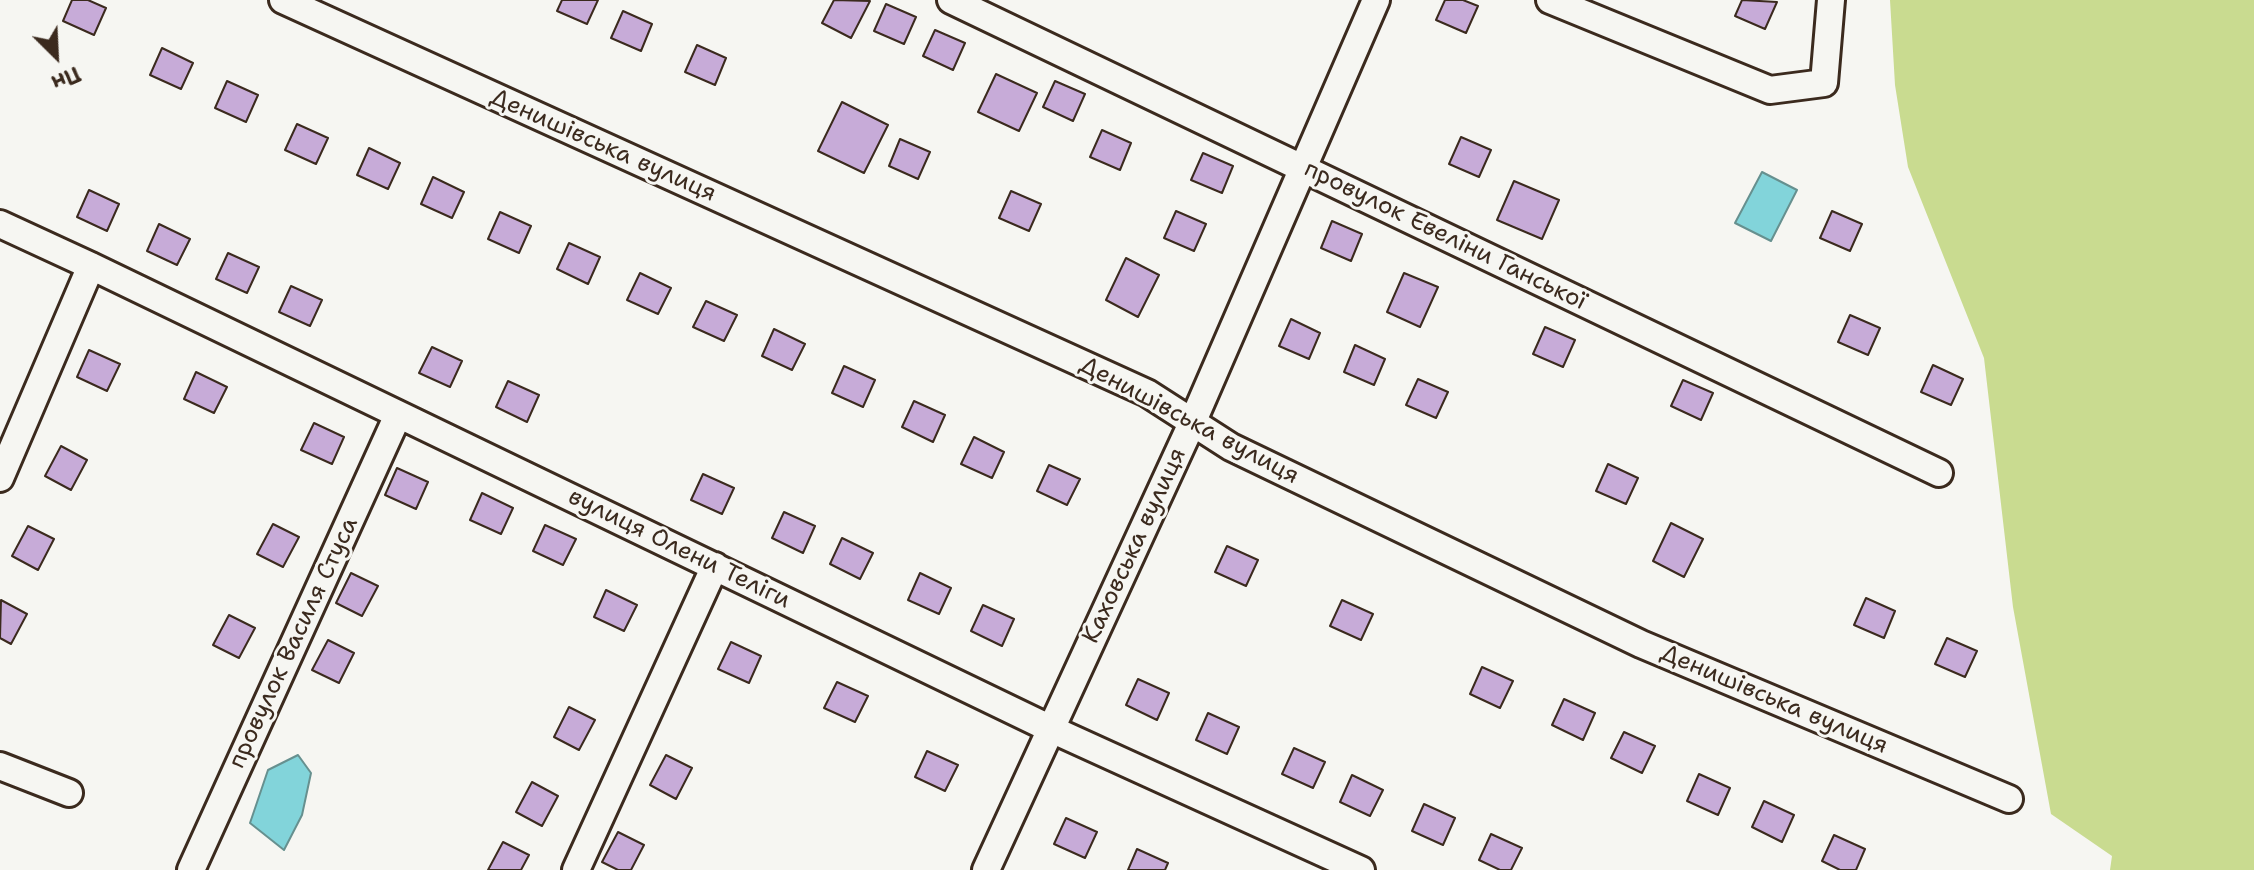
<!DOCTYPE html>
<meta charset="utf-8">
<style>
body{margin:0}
#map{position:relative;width:2254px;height:870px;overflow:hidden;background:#f6f6f2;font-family:"Shantell Sans",sans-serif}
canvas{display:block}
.north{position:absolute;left:16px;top:16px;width:80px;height:80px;-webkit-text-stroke:6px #f6f6f2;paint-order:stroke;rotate:156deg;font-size:22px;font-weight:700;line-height:32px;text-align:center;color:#3b2a1e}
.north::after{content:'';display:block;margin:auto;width:28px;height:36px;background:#3b2a1e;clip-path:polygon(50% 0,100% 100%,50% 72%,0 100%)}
</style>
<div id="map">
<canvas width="2254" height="870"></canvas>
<div class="north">Пн</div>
</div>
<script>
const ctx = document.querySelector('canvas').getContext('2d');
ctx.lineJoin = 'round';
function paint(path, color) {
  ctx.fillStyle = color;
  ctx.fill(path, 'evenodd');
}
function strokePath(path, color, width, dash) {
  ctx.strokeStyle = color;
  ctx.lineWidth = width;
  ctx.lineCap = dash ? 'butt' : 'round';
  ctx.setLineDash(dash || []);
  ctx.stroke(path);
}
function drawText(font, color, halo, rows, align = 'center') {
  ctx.font = font + ' "Shantell Sans",sans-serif';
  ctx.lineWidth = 6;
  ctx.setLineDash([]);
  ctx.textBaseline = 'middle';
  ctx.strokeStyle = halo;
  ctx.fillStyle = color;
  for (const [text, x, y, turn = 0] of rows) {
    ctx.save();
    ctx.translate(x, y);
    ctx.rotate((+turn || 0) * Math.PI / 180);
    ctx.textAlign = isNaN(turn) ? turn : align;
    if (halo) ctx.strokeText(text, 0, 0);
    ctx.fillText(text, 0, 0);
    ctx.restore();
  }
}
paint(new Path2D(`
 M1890 0H2254V870H2110L2112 856 2051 814 2013 607 1984 358 1908 167 1895 85Z`), '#c9db90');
const water = new Path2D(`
 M1762 172 1797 190 1771 241 1735 223Z
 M298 755 311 773 302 815 284 850 250 823 268 770Z`);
paint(water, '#82d4da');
strokePath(water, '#66908f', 2);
const building = new Path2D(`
 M72 0H88L106 8 94 35 63 21Z
 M562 0H598L587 24 557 11Z
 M834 0 870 1 851 38 822 23Z
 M1445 0H1463L1478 6 1466 33 1436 20Z
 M1742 0 1777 2 1765 29 1735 16Z
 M886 4 916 17 904 44 874 31Z
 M623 11 652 24 641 51 611 38Z
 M935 30 965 43 953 70 923 56Z
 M697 45 726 58 715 85 685 72Z
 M162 48 193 63 181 89 150 75Z
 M996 74 1037 93 1019 131 978 112Z
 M227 81 258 95 246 122 215 108Z
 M1055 81 1085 94 1073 121 1043 107Z
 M842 102 888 125 864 173 818 151Z
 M297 124 328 138 316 164 285 150Z
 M1102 130 1131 143 1120 170 1090 157Z
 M1461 137 1491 150 1479 177 1449 164Z
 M900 139 930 152 918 179 889 166Z
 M369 148 400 163 388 189 357 175Z
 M1203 153 1233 166 1222 193 1191 180Z
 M433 177 464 192 452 218 421 204Z
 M1514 181 1559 200 1542 239 1497 220Z
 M89 190 119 204 107 231 77 217Z
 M1011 191 1041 204 1029 231 999 218Z
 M1176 211 1206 224 1194 251 1164 238Z
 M1832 211 1862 224 1850 251 1820 238Z
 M500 212 531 226 519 253 488 239Z
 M1332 221 1362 234 1351 261 1321 248Z
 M159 224 190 239 177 265 147 251Z
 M569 243 600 257 588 284 557 269Z
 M228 253 259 267 247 293 216 279Z
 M1126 258 1159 275 1138 317 1106 300Z
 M640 273 671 288 658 314 627 300Z
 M1404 273 1438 287 1420 327 1387 312Z
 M291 286 322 300 310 326 279 312Z
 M706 301 737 315 724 341 693 327Z
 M1850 315 1880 328 1868 355 1838 342Z
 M1291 319 1320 333 1309 359 1279 346Z
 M1545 327 1575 340 1563 367 1533 354Z
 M774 329 805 344 792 370 762 356Z
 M1355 345 1385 359 1374 385 1344 372Z
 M432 347 462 361 450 387 419 373Z
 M89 350 120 364 107 391 77 377Z
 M1933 365 1963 379 1951 405 1921 392Z
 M844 366 875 380 863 407 832 393Z
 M196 372 227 387 214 413 184 399Z
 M1418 379 1448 392 1436 418 1406 405Z
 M1683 380 1713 393 1701 420 1671 406Z
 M508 381 539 395 527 422 496 407Z
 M914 401 945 415 933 442 902 427Z
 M314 423 344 437 332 464 301 450Z
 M974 437 1004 452 992 478 961 464Z
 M61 446 87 460 71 490 45 476Z
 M1608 464 1638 478 1626 504 1596 491Z
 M1049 465 1080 479 1067 505 1037 491Z
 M397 468 428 482 416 509 385 495Z
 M703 474 734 488 722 514 691 500Z
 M482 493 513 508 501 534 470 520Z
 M784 512 815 526 803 553 772 538Z
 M1671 523 1703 539 1684 577 1653 561Z
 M273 524 299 537 283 567 257 554Z
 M545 525 576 539 563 565 533 551Z
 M28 526 54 539 38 570 12 556Z
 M842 538 873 553 860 579 830 564Z
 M1227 546 1258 560 1246 586 1215 572Z
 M351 573 378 586 362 616 336 603Z
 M920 573 951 588 939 614 908 600Z
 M606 590 637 605 624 631 594 617Z
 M1866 598 1895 611 1884 638 1854 625Z
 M1 600 27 614 11 644 0 638Z
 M1342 600 1373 614 1361 640 1330 626Z
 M983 605 1014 619 1002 646 971 631Z
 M229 615 255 628 239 658 213 645Z
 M1947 638 1977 651 1965 677 1935 664Z
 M328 640 354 653 339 683 312 670Z
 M731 642 761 656 749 683 718 669Z
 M1482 667 1513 681 1500 708 1470 694Z
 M1138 679 1169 693 1157 720 1126 705Z
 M837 682 868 696 855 722 824 708Z
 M1564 699 1595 713 1583 740 1552 725Z
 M569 707 595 720 579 750 554 737Z
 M1208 713 1239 727 1227 754 1196 740Z
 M1624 732 1655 746 1642 773 1611 758Z
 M1294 748 1325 762 1313 788 1282 774Z
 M927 751 958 765 945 791 915 777Z
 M666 755 692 768 676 799 650 785Z
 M1699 774 1730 788 1718 815 1687 801Z
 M1352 775 1383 790 1370 816 1340 802Z
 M532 782 558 796 542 826 516 812Z
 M1764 801 1794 815 1782 842 1752 827Z
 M1424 804 1455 818 1443 845 1412 831Z
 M1066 818 1097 832 1085 858 1054 844Z
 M618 832 644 845 631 870H618L602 862Z
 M1491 834 1522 848 1511 870H1500L1479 860Z
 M1834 835 1865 849 1856 870H1840L1822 861Z
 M503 842 529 855 521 870H488Z
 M1137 849 1168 863 1165 870H1128Z`);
paint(building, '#c7abd8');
strokePath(building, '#3b2a1e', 2);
const street = new Path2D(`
 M283 0 1147 393 1231 447 1641 644 2009 799
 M951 0 1939 473
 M1550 0 1770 90 1824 83 1831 0
 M0 224 91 266 1051 729 1361 870
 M0 478 91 266
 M0 766 69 793
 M191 870 398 415
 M576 870 715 566
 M986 870 1193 421 1376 0`);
strokePath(street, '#3b2a1e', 32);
strokePath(street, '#f6f6f2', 26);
drawText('24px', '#3b2a1e', '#f6f6f2', [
 ["Денишівська вулиця",603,146,24],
 ["провулок Евеліни Ганської",1445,236,26],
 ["Денишівська вулиця",1189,421,28],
 ["Каховська вулиця",1135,546,-65],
 ["вулиця Олени Теліги",679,549,26],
 ["провулок Василя Стуса",294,643,-65],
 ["Денишівська вулиця",1774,700,23]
]);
</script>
